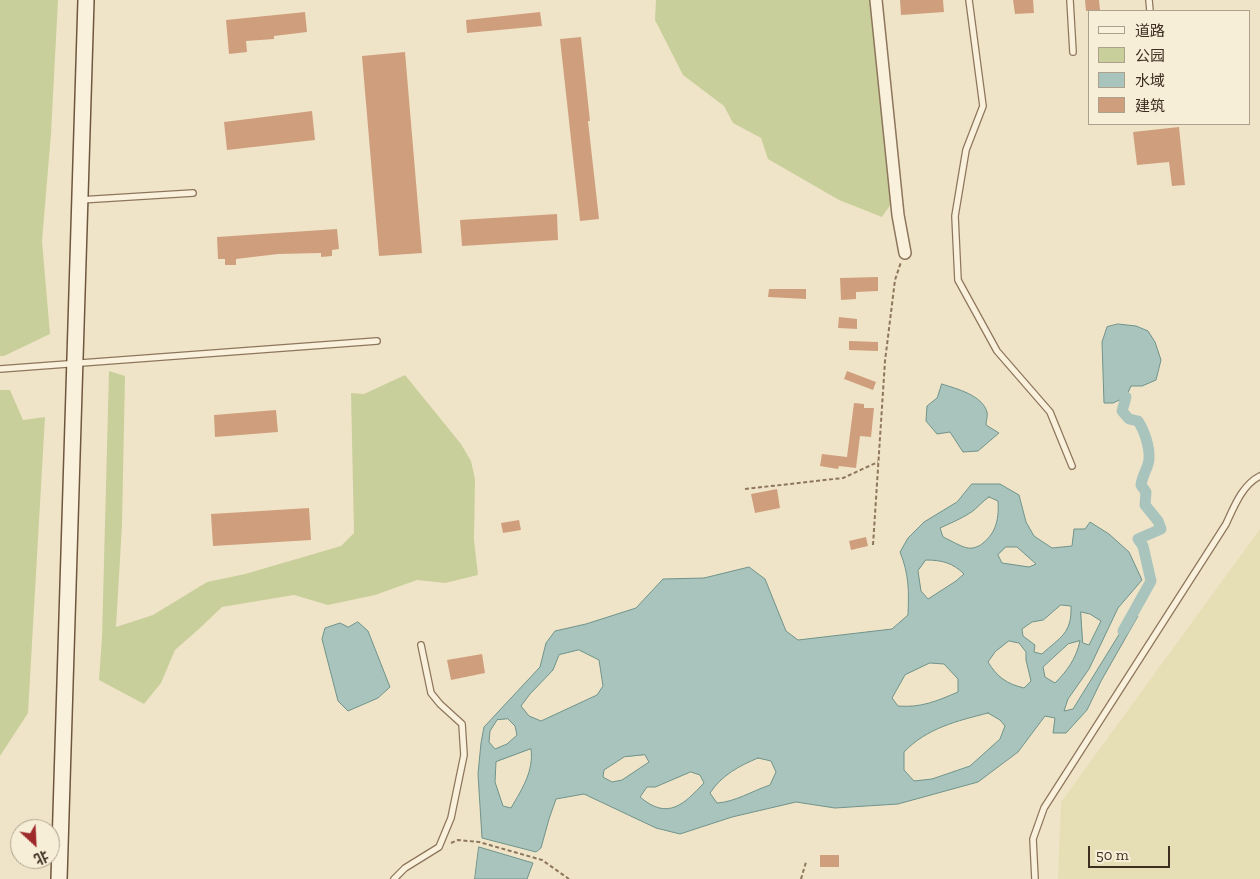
<!DOCTYPE html>
<meta charset="utf-8">
<style>
body{margin:0}
#map{position:relative;width:1260px;height:879px;overflow:hidden;background:#f0e4c8;font-family:"Zilla Slab","Noto Sans SC",serif}
canvas{display:block}
.legend{position:absolute;left:1088px;top:10px;width:162px;height:115px;box-sizing:border-box;background:#f7eed8;border:1px solid #ada18e;margin:0;padding:6px 9px;list-style:none;font-size:15px;color:#3d2e20}
.legend li{display:flex;align-items:center;gap:10px;height:25px}
.legend b{width:25px;border:1px solid #ada18e}
.north{position:absolute;left:10px;top:819px;width:50px;height:50px;box-sizing:border-box;background:#f7eed8;border:1px solid #ada18e;border-radius:50%;rotate:155deg;font-size:14px;font-weight:700;line-height:20px;text-align:center;color:#3d2e20}
.north::after{content:'';display:block;margin:auto;width:18px;height:22px;background:#9e2a2b;clip-path:polygon(50% 0,100% 100%,50% 72%,0 100%)}
.scale{position:absolute;left:1088px;top:846px;width:82px;height:22px;box-sizing:border-box;border:2px solid #3d2e20;border-top:0;padding-left:6px;font-size:15px;line-height:18px;white-space:nowrap;color:#3d2e20;-webkit-text-stroke:4px #f7eed8;paint-order:stroke}
</style>
<div id="map">
<canvas width="1260" height="879"></canvas>
<ul class="legend">
<li><b style="height:6px;background:#faf1dc"></b>道路</li>
<li><b style="height:14px;background:#c9cf9b"></b>公园</li>
<li><b style="height:14px;background:#a9c4bc"></b>水域</li>
<li><b style="height:14px;background:#cf9f7d"></b>建筑</li>
</ul>
<div class="north">北</div>
<div class="scale">50 m</div>
</div>
<script>
const ctx = document.querySelector('canvas').getContext('2d');
ctx.lineJoin = 'round';
function paint(path, color) {
  ctx.fillStyle = color;
  ctx.fill(path, 'evenodd');
}
function strokePath(path, color, width, dash) {
  ctx.strokeStyle = color;
  ctx.lineWidth = width;
  ctx.lineCap = dash ? 'butt' : 'round';
  ctx.setLineDash(dash || []);
  ctx.stroke(path);
}
paint(new Path2D(`
 M1260 529V879H1058L1061 802Z`), '#e6deb5');
paint(new Path2D(`
 M0 0H58L51 134 42 241 50 334 4 356H0Z
 M656 0H871L893 201 882 217 839 200 768 159 761 138 733 123 724 106 683 75 655 20Z
 M109 371 125 376 122 525 116 627 153 615 207 582 245 574 341 546 354 533 351 393 364 394 405 375 461 444 471 461 475 479 474 540 478 575 445 583 417 580 375 595 328 605 294 595 222 607 200 628 175 650 161 683 144 704 99 680 102 637Z
 M0 390H10L23 420 45 417 28 713 0 756Z`), '#c9cf9b');
const water = new Path2D(`
 M1118 324 1136 326 1148 331 1155 342 1161 360 1156 380 1142 386H1131L1126 397 1113 403H1104L1102 342 1107 327Z
 M942 384C957 389 982 395 987 412 988 416 986 421 986 425L999 433 978 451 963 452 950 432 937 434 926 421 927 406 937 398Z
 M972 484H1000L1019 495 1026 522 1034 536 1052 548 1072 546 1074 529H1085L1090 522 1109 534 1129 552 1142 580 1118 608 1089 669 1068 699 1064 711 1073 709 1128 620 1138 616 1101 681 1087 710 1066 733H1053L1055 718 1045 716 1018 752 978 782 898 804 835 808 796 802 732 817 680 834 656 828 584 794 556 799 549 819 541 848 536 852 482 838 478 774 481 743 484 727 540 667 546 643 555 631 586 624 636 608 663 579 704 578 749 567 765 579 786 631 798 640 892 629 908 615C909 591 909 574 900 552L908 538 924 522 957 502ZM989 497 998 501C999 517 997 532 983 543 980 546 973 549 968 548 961 547 950 540 943 537L940 528C951 523 963 518 973 511 979 506 983 501 989 497ZM1006 547H1017L1036 564 1029 567 1002 563 998 555ZM926 560C942 560 953 563 964 574L956 581 928 599 921 591 918 571ZM1061 605 1071 606C1072 634 1060 637 1042 654L1034 652 1035 645 1023 636 1022 629 1032 622 1043 620ZM1081 612 1090 614 1101 621 1089 645 1083 643ZM1009 641 1019 643 1026 652V660L1031 681 1024 688C1007 684 997 677 988 662L995 652ZM1080 641C1076 659 1067 671 1055 683L1045 677 1043 667 1068 644ZM579 650 599 660 603 686 597 695 541 721 529 716 521 706 530 694 553 670 559 655ZM930 663 944 664 958 679V692C937 701 921 708 898 706L892 698 905 675ZM988 713 1000 720 1005 726 1000 739 970 766 932 779 914 781 904 770V752C927 728 957 721 988 713ZM508 719 515 726 517 735 507 744 495 749 489 742 490 731 497 720ZM531 749C534 771 522 789 511 808L503 806 495 782 496 762ZM645 755 649 762 622 780 612 782 603 777 604 770 624 757ZM758 758 771 761 776 772 770 785C752 791 735 802 717 803L710 793C722 775 739 766 758 758ZM691 772 700 775 704 783C684 804 668 821 640 797L647 787H655Z
 M358 622 368 631 390 687 378 698 348 711 338 701 322 639 325 628 340 623 348 627Z
 M479 847 533 863 527 879H475Z`);
paint(water, '#a9c4bc');
strokePath(water, '#6f938a', 1);
strokePath(new Path2D(`
 M1123 631 1151 581 1143 546 1138 539 1161 529 1158 521 1145 505 1146 492 1141 485C1142 476 1149 466 1149 459 1150 447 1144 430 1138 421L1129 419 1122 411 1126 397`), '#a9c4bc', 11);
paint(new Path2D(`
 M900 0H943L944 12 901 15Z
 M1013 0H1033L1034 13 1015 14Z
 M1085 0H1099L1100 10 1086 11Z
 M305 12 307 32 274 36V39L246 41 247 52 229 54 226 20Z
 M540 12 542 26 467 33 466 20Z
 M581 37 590 121H588L599 219 580 221 560 39Z
 M405 52 422 253 379 256 362 56Z
 M312 111 315 140 227 150 224 122Z
 M1179 127 1185 185 1172 186 1169 162 1137 165 1133 132Z
 M557 214 558 240 462 246 460 220Z
 M337 229 339 249 332 250V256L321 257V253L278 254 236 259V265H225V259H218L217 237Z
 M878 277V291L856 292V299L841 300 840 278Z
 M769 289H806V299L768 297Z
 M839 317 857 319V329L838 328Z
 M849 341 878 342V351L849 350Z
 M847 371 876 382 873 390 844 379Z
 M854 403 864 404V408H874L871 437 860 436 856 468 839 466 838 469 820 466 822 454 847 457Z
 M276 410 278 432 215 437 214 415Z
 M777 489 780 508 755 513 751 494Z
 M309 508 311 540 213 546 211 514Z
 M519 520 521 530 503 533 501 523Z
 M866 537 868 546 851 550 849 541Z
 M482 654 485 673 451 680 447 660Z
 M820 855H839V867H820Z`), '#cf9f7d');
const lane = new Path2D(`
 M969 0 983 106 966 150 955 216 958 280 997 351 1050 412 1072 466
 M1070 0 1073 52
 M1149 0 1150 11
 M80 200 193 193
 M0 369 377 341
 M394 879 405 868 439 847 451 818 464 755 462 724 440 704 431 693 421 645
 M1035 879 1033 839 1044 808 1226 524C1234 507 1242 485 1260 476`);
const street = new Path2D(`
 M876 0 898 215 905 253`);
const secondary = new Path2D(`
 M59 879 86 0`);
strokePath(lane, '#8d765c', 8);
strokePath(street, '#8d765c', 14);
strokePath(secondary, '#6f573f', 18);
strokePath(new Path2D(`
 M745 489 843 478 878 462
 M873 545 885 361 895 280 901 262
 M451 843 458 840 479 842 542 860 569 879
 M801 879 806 862`), '#8d765c', 2, [4, 2.5]);
strokePath(lane, '#faf1dc', 5.5);
strokePath(street, '#faf1dc', 11);
strokePath(secondary, '#faf1dc', 15);
</script>
